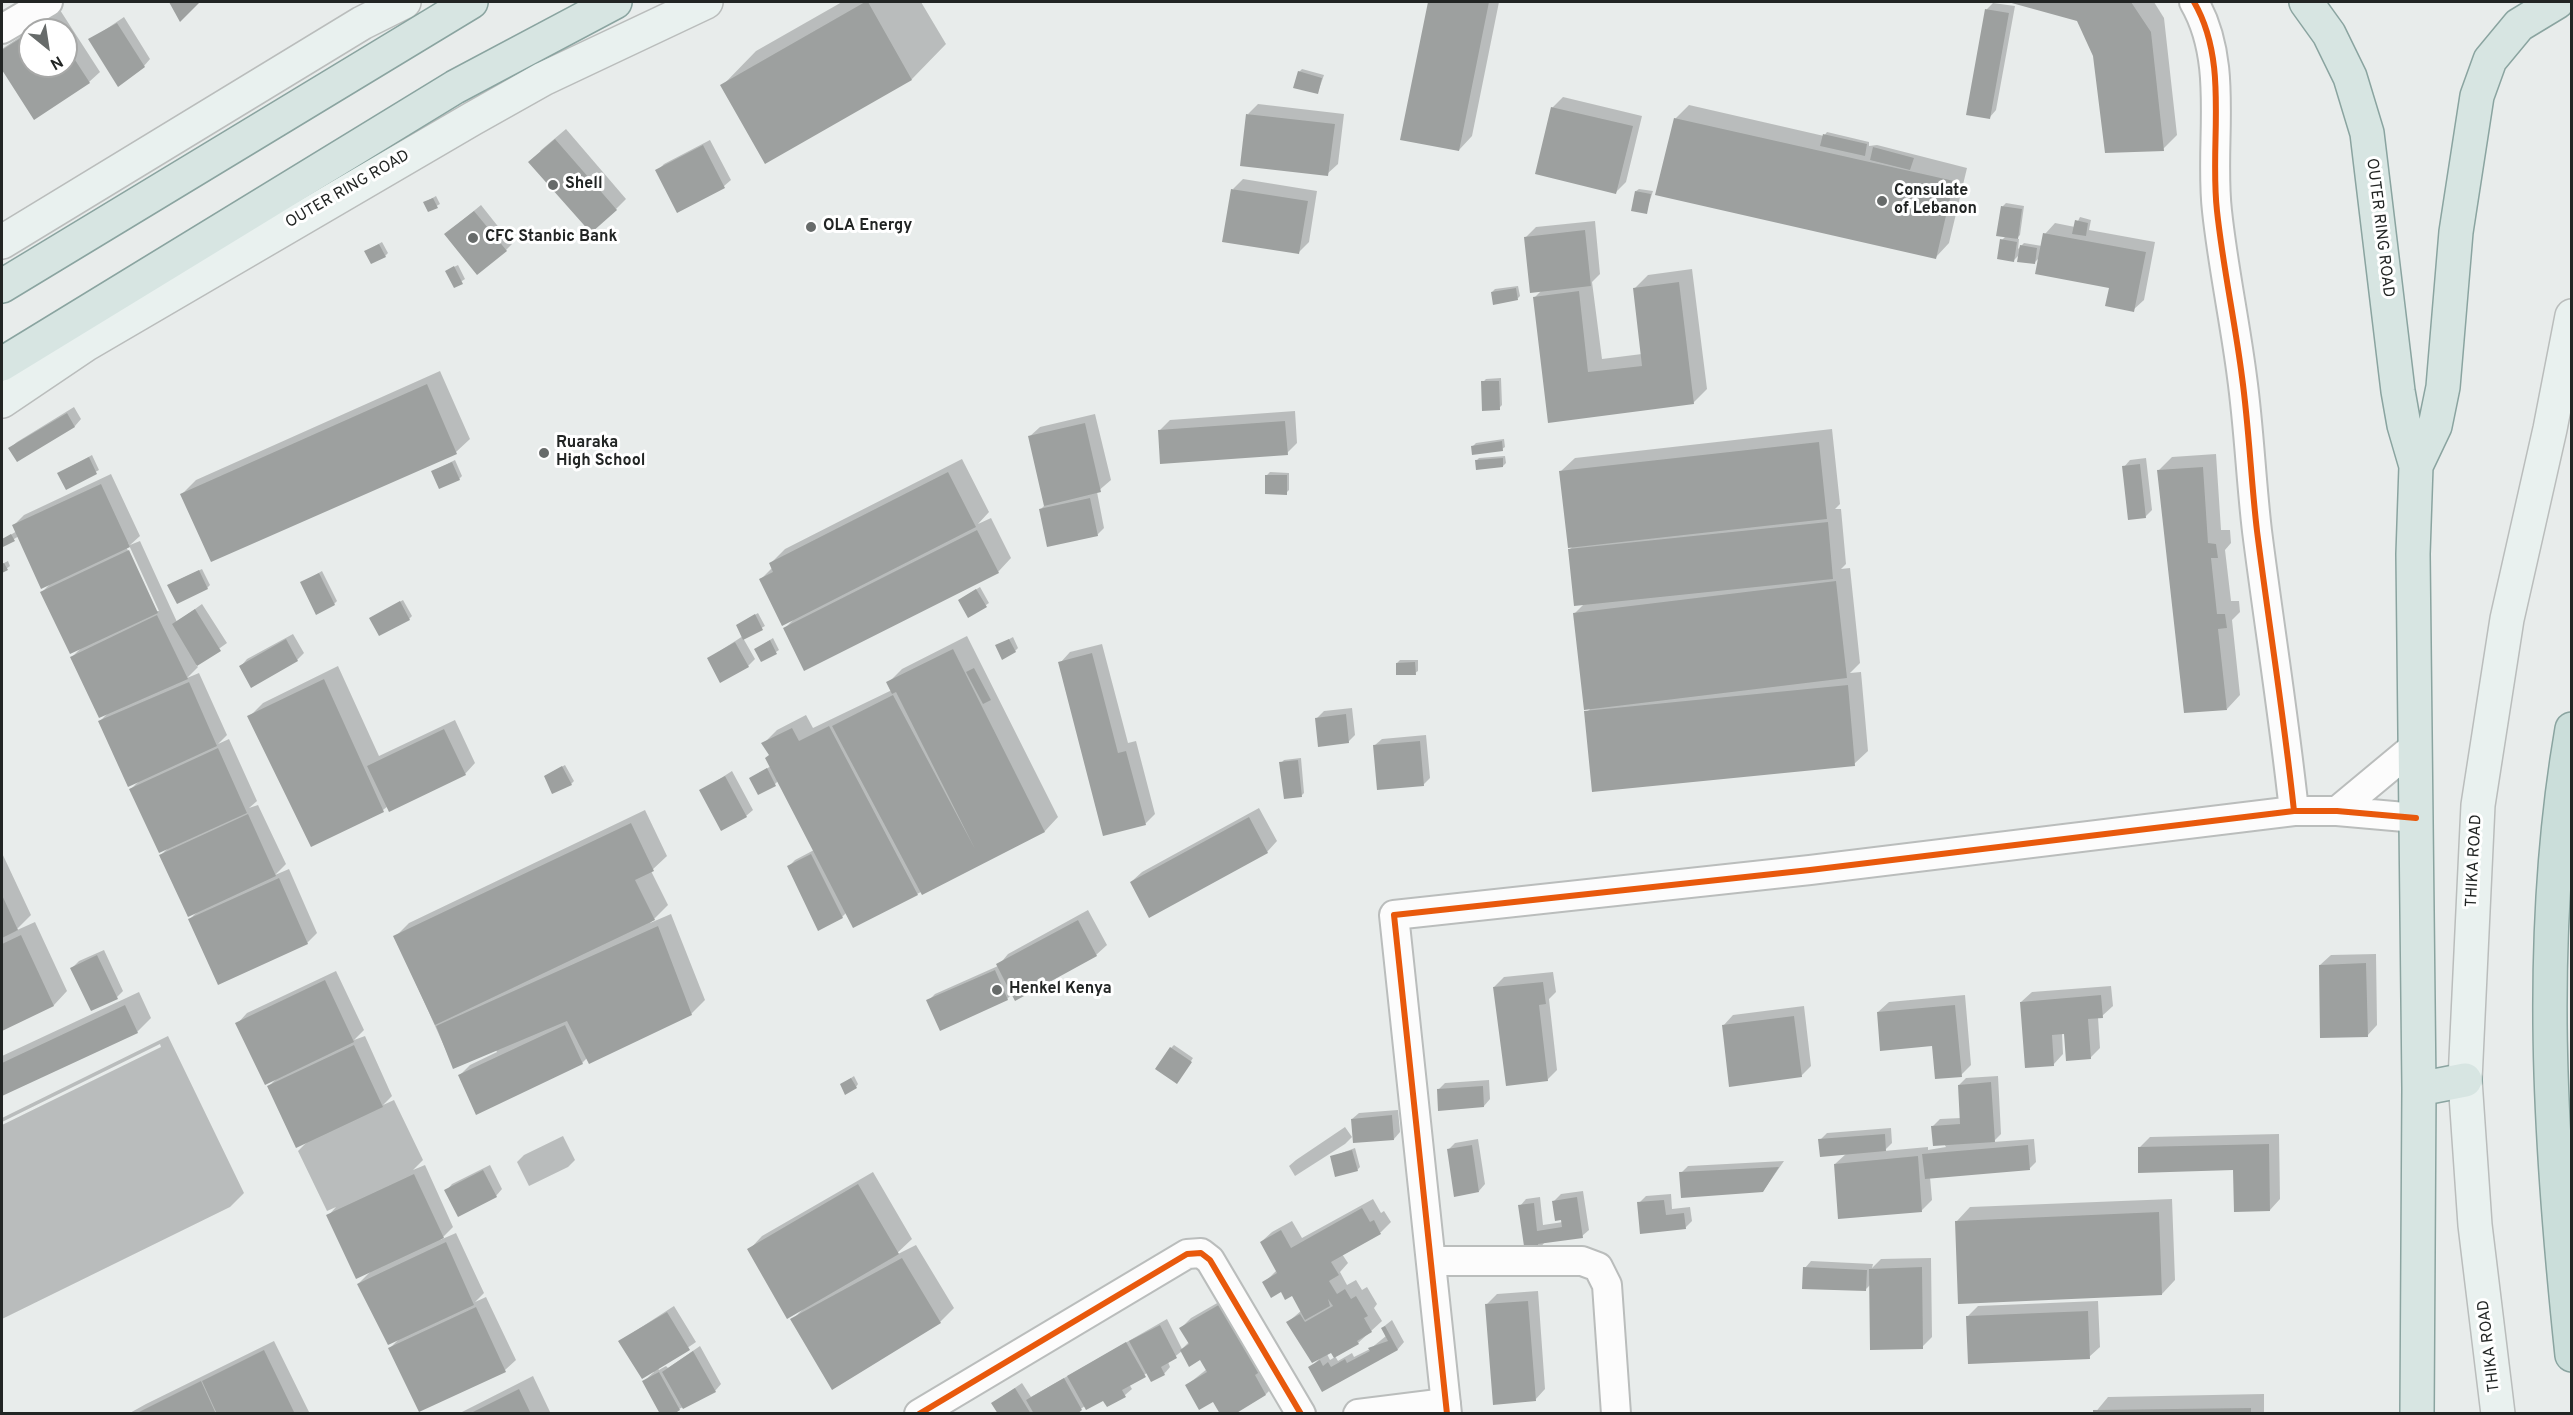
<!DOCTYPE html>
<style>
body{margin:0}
#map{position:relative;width:2573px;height:1415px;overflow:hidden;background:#e8eceb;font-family:Overpass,sans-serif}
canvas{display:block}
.frame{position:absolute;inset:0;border:3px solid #222524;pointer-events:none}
.north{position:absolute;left:18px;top:18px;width:60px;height:60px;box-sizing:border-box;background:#fff;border:2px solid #a7a8a7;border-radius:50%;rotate:150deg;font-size:16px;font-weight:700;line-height:24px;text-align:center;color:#222524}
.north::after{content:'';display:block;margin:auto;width:21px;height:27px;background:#676b6a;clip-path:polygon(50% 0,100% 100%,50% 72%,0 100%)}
</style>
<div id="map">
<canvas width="2573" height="1415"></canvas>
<div class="frame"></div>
<div class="north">N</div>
</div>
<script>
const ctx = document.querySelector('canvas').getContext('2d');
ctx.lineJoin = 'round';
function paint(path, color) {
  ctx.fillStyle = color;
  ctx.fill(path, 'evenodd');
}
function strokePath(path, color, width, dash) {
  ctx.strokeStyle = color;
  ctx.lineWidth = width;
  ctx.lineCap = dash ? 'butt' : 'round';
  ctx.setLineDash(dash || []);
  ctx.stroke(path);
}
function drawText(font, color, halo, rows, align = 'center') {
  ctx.font = font + ' Overpass,sans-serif';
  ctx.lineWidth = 6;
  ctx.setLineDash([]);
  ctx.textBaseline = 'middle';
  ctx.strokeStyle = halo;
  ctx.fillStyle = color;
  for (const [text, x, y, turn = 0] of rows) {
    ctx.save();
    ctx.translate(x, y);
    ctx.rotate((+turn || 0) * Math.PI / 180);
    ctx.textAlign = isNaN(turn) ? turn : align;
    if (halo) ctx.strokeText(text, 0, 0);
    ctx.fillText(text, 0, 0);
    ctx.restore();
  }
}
paint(new Path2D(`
 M842 2H921L946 44 912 79 766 162 722 86 756 51Z
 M1429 2H1499L1472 136 1459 150 1402 139Z
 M2011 2H2154L2164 18 2177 135 2163 149 2095 55 2078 19Z
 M1993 3 2015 6 1996 110 1990 117 1968 113 1987 9Z
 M60 10 100 72 89 82 34 118 2 67V49ZM30 30H66V66H30Z
 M124 17 150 59 144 66 90 40Z
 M1302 69 1324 75 1318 92 1299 72Z
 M1563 97 1642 116 1626 182 1616 192 1552 108Z
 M1258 104 1344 114 1338 164 1327 174 1248 114Z
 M1689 105 1824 136 1827 132 1869 142V146L1877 145 1967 168 1949 243 1936 257 1675 119Z
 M566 129 626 199 616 209 540 151Z
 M710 140 731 180 724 186 678 211 657 171 664 164Z
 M1243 179 1317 191 1309 242 1299 252 1233 189Z
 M1639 189 1653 191 1646 212 1636 191Z
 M436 196 440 204 429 210 425 202Z
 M2006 203 2024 206 2020 235 2016 239H2019L2018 249 2024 243 2042 246 2045 234 2055 223 2075 227 2080 217 2091 220 2089 230 2155 242 2144 300 2133 310 2111 287 2040 257 2034 263 2020 254 2014 260 2002 240 2006 236 2003 206Z
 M481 205 512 244 506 250 453 228Z
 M1595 221 1600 274 1592 282 1602 359 1642 354 1634 289 1648 275 1692 269 1707 389 1693 403 1550 421 1535 297 1542 290 1526 237 1536 227Z
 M382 242 388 253 385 256 366 251Z
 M458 265 465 279 454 286 450 269Z
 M1518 286 1520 296 1517 299 1492 292 1495 289Z
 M440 371 470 439 456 452 182 494 196 480Z
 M1501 378 1502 405 1499 408 1483 382 1486 379Z
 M74 407 81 419 75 426 17 460 10 448 17 442Z
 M1295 411 1297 443 1287 453 1159 431 1170 420Z
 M1095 414 1111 480 1097 492 1104 528 1097 535 1041 509 1045 505 1029 437 1040 427Z
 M1832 429 1840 504 1835 509H1841L1846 564 1841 569 1850 568 1860 663 1850 673 1861 672 1868 751 1854 764 1587 712 1591 708 1575 613 1584 604 1569 550 1574 545 1561 471 1575 458Z
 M1504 439 1505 447 1502 449 1473 446 1476 443Z
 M2216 454 2221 530H2230L2231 543 2225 550 2231 601H2239L2240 612 2232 620 2240 695 2227 709 2158 471 2172 457Z
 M92 455 99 470 66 488 59 473Z
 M1505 456 1506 463 1503 466 1476 461 1479 458Z
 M2146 458 2152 510 2145 517 2124 467 2130 460Z
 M962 459 989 512 978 524 991 518 1011 558 998 572 785 628 794 619 761 579 773 567 771 563 785 549Z
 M455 460 462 476 459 479 433 471Z
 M1270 472 1289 473V490L1286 493 1267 475Z
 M111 474 140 536 130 545 140 541 177 622 202 604 227 643 196 665 198 667 187 678 199 673 227 735 218 744 229 739 257 801 249 808 258 805 286 864 275 875 289 869 317 933 307 943 190 919 198 911 161 855 169 847 131 789 139 781 100 721 109 712 72 657 81 648 42 592 51 583 19 536 4 545 2 540 17 531 14 525 24 515ZM128 543 159 611H155L125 544Z
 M8 561 10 566 2 572V564Z
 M202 569 210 585 207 588 172 583Z
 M322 571 337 601 334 604 301 583Z
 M980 587 989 603 986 605 959 600Z
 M403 600 412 616 409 619 371 618Z
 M758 613 765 626 743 638 755 659 748 666 709 658 743 636 737 625Z
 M293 634 304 653 297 660 241 666 247 659Z
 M967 636 1058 817 1045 831 917 894 846 913 842 917 789 866 795 860 814 850 778 781 775 784 751 778 771 766 770 755 763 744 777 730 806 715 813 728 892 690 888 683 902 669Z
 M1013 637 1018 648 1015 651 997 646Z
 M773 638 779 650 776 652 756 649Z
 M1102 644 1128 743 1136 741 1155 814 1145 824 1060 663 1070 652Z
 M1400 660H1418V671L1415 673 1397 663Z
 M338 666 379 756 455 720 475 763 465 774 388 806 383 810 249 717 263 703Z
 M1352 708 1355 735 1348 742 1317 718 1324 711Z
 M1426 735 1430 778 1423 785 1375 745 1382 739Z
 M1301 758 1304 793 1301 796 1281 763 1284 760Z
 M565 765 574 781 571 784 545 776Z
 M732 771 753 810 746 816 701 791Z
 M1259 808 1277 841 1267 852 1131 882 1142 872Z
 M645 810 667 856 651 871 668 905 650 923 671 914 705 1000 691 1014 587 1058 582 1063 460 1075 470 1065 497 1052 496 1050 454 1068 395 937 409 923Z
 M2 853 31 915 15 931 35 922 67 991 54 1005 2 1030Z
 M1088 910 1107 945 1096 955 1013 993 1007 999 928 1001 935 994 998 966 1008 954Z
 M104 950 123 991 117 997 72 968 79 961Z
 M2376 954 2377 1025 2367 1036 2320 965 2331 955Z
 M336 971 364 1030 354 1040 365 1036 392 1096 383 1105 394 1100 423 1160 413 1170 425 1165 453 1227 440 1240 456 1233 484 1293 475 1302 486 1297 516 1360 505 1370 419 1410 390 1348 399 1339 358 1284 371 1271 328 1216 336 1207 327 1211 298 1151 308 1141 269 1086 277 1078 237 1024 247 1013Z
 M1553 972 1556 992 1549 999 1557 1070 1547 1080 1494 987 1504 977Z
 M2111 986 2113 1006 2102 1016 2098 1017 2100 1048 2090 1058 2065 1032 2062 1033 2063 1054 2053 1065 2021 1002 2032 992Z
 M139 992 151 1018 137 1032 2 1094V1056Z
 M1965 995 1971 1065 1961 1075 1933 1044 1878 1012 1889 1002Z
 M1804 1006 1811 1066 1801 1076 1723 1026 1733 1015Z
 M168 1036 244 1193 230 1207 2 1319V1125L161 1047 160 1044 2 1122V1118Z
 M1174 1045 1193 1058 1179 1079 1171 1048Z
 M854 1076 858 1084 856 1087 845 1082Z
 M1998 1076 2001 1134 1993 1142 2034 1139 2036 1162 2030 1168 1930 1177 1932 1200 1922 1210 1835 1164 1847 1153 1820 1140 1827 1133 1891 1128 1892 1143 1884 1151 1928 1147V1150L1946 1147 1933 1126 1940 1119 1961 1118 1959 1085 1966 1078Z
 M1489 1080 1490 1099 1484 1106 1438 1090 1445 1083Z
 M1398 1110 1400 1132 1394 1139 1352 1119 1359 1113Z
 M1345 1127 1352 1137 1345 1144 1295 1176 1289 1166 1296 1160Z
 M2279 1134 2280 1199 2270 1210 2235 1169 2139 1148 2150 1137Z
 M563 1136 575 1160 568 1167 529 1186 517 1162 524 1155Z
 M1478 1139 1485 1184 1479 1191 1448 1150 1455 1143Z
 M1355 1148 1360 1167 1357 1170 1331 1157Z
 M1784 1161 1763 1191 1681 1173 1688 1166Z
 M490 1165 502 1189 496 1196 446 1191 452 1184Z
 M873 1172 912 1239 894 1256 916 1245 954 1308 940 1322 792 1320 803 1309 749 1250 762 1236Z
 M1583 1191 1589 1230 1582 1236 1545 1242 1538 1250 1520 1206 1526 1199 1540 1197 1543 1225 1563 1222 1554 1201 1561 1194Z
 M1671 1194 1672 1209 1690 1207 1692 1221 1685 1228 1639 1203 1646 1196Z
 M1373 1199 1381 1213 1384 1211 1391 1222 1381 1232 1342 1254 1348 1263 1340 1272 1347 1285 1356 1280 1362 1290 1367 1287 1377 1304 1374 1308 1382 1321 1358 1343 1335 1356 1338 1361 1352 1353 1354 1357 1370 1349 1386 1336 1382 1328 1392 1320 1404 1342 1398 1349 1322 1390 1310 1368 1320 1358 1287 1323 1302 1310 1292 1294 1264 1283 1277 1270 1261 1242 1272 1232 1292 1221 1302 1238ZM1332 1351 1335 1357 1330 1360 1327 1354Z
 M2172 1199 2175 1280 2162 1294 1957 1221 1970 1207Z
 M1931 1258 1932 1337 1922 1347 1871 1284 1865 1290 1805 1268 1811 1261 1873 1264 1872 1268 1881 1259Z
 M1538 1291 1545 1389 1535 1400 1486 1305 1497 1294Z
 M1233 1294 1276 1384 1266 1394 1232 1414 1187 1385 1207 1369 1200 1358 1182 1351 1168 1362 1170 1367 1164 1374 1147 1373 1129 1384 1132 1389 1125 1395 1107 1405 1104 1399 1085 1406 1073 1414H1000L993 1403 1022 1383 1031 1397 1167 1319 1182 1349 1189 1342 1181 1328 1191 1318Z
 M2098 1301 2100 1347 2089 1357 1967 1317 1978 1306Z
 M674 1306 696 1342 658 1368 659 1370 666 1366 668 1368 700 1346 721 1384 715 1391 679 1409 644 1381 654 1372 620 1341Z
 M274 1341 310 1414H128L146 1404Z
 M533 1376 551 1414H458Z
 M2264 1394V1414H2094L2108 1397Z`), '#0003');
paint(new Path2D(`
 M169 2H200L180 22Z
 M865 2H868L912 80 765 164 720 85Z
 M1428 2H1489L1459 151 1400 140Z
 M2008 2H2131L2151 32 2164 151 2105 153 2093 56 2077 21Z
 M1985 9 2009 13 1990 119 1966 115Z
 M49 19 56 30H32Z
 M117 23 145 67 118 87 88 39Z
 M30 32V66H66V46L90 83 34 120 2 70V50Z
 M1298 71 1322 78 1318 94 1293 88Z
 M1551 107 1633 126 1616 194 1535 174Z
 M1246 114 1335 124 1328 176 1240 166Z
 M1674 118 1954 181 1936 259 1655 195Z
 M1823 134 1867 144 1865 156 1820 146Z
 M555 139 617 210 591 233 528 162Z
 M703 145 725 188 677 213 655 170Z
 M1873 147 1914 158 1910 170 1870 160Z
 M1231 189 1308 201 1299 254 1222 242Z
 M1635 191 1651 194 1647 214 1631 211Z
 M433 198 438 208 428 212 423 202Z
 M2001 206 2022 209 2018 239 1996 236Z
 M474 211 507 251 477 275 444 234Z
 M2075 220 2088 223 2086 236 2072 234Z
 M1585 230 1591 286 1530 293 1524 237Z
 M2043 233 2146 252 2134 312 2105 306 2109 288 2035 274Z
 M2000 239 2017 242 2014 262 1997 259Z
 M379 244 386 257 371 264 364 251Z
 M2020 245 2037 248 2035 264 2017 262Z
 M454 266 463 284 454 288 445 271Z
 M1679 282 1694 404 1548 423 1533 297 1579 291 1588 372 1642 366 1633 288Z
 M1516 288 1518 300 1493 305 1491 292Z
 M1481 381H1499L1500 410 1482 411Z
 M427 384 457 454 211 562 180 494Z
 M67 413 75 427 17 462 8 448Z
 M1285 421 1288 455 1160 464 1158 430Z
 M1085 423 1101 492 1044 506 1028 436Z
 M1502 441 1503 451 1472 455 1471 446Z
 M1819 442 1827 519 1568 548 1559 471Z
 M89 457 97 474 66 490 57 473Z
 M1503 458V467L1476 470 1475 460Z
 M452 462 460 480 439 489 431 471Z
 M2140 464 2146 518 2128 520 2122 466Z
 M2203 467 2208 543 2216 544 2218 558H2211L2217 614H2225L2227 628 2218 629 2227 710 2184 713 2157 470Z
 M948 472 976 527 782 626 759 579 773 572 769 563Z
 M1265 475H1287V495L1265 494Z
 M101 484 130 547 41 589 12 525Z
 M1090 498 1098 536 1047 547 1039 509Z
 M1828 522 1833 579 1574 606 1568 549Z
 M977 530 999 573 804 671 783 628Z
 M11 534 15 541 3 547 2 539Z
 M129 550 158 613 70 654 40 592Z
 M4 563 8 570 2 573V564Z
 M199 570 208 589 177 604 167 585Z
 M319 573 335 605 316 615 300 582Z
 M1836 581 1847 678 1584 710 1573 613Z
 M976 589 987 607 968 618 958 600Z
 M400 601 410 620 379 636 369 618Z
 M195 609 221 651 197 666 172 624Z
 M755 614 763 630 743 640 736 625Z
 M157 615 188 679 99 718 70 657Z
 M286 639 298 661 251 688 239 666Z
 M1009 639 1016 652 1002 660 995 645Z
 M770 640 777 654 761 662 754 649Z
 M735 642 749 667 720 683 707 658Z
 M953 649 1045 832 922 895 832 726 893 695 975 849 896 692 892 694 886 682Z
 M1092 653 1118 753 1126 751 1146 825 1103 836 1058 662Z
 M1415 662 1416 675H1396V663Z
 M974 668 991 700 983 704 966 672Z
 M324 679 384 812 311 847 247 716Z
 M189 682 217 746 128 787 98 721Z
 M1848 685 1855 766 1592 792 1584 711Z
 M1346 714 1349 743 1318 747 1315 718Z
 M829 726 918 895 853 928 765 758 769 755 761 743 792 728 799 741Z
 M444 729 466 775 389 812 367 766Z
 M1420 741 1424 786 1377 790 1373 745Z
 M218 748 247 813 159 853 129 789Z
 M1298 760 1302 797 1284 799 1279 762Z
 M562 766 572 785 552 794 544 776Z
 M767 768 776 786 758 795 749 778Z
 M725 776 747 817 721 831 699 790Z
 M248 814 276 876 188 917 159 855Z
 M1249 817 1268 853 1149 918 1130 882Z
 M631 823 654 871 635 880 655 920 435 1025 393 936Z
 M811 854 843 918 818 931 787 866Z
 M279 878 308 944 218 985 188 919Z
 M2 895 18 930 2 938Z
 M1078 920 1097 956 1015 1001 996 964Z
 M658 926 692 1015 589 1064 567 1021 453 1069 436 1026Z
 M21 935 54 1006 2 1031V944Z
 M97 955 118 999 91 1011 70 968Z
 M2366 963 2368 1037 2320 1038 2319 965Z
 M995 970 1008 1000 940 1031 926 1000Z
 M325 980 354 1042 265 1085 235 1023Z
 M1543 982 1546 1004 1539 1005 1548 1081 1506 1086 1493 987Z
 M2101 995 2103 1018 2088 1019 2091 1059 2066 1061 2064 1034 2052 1035 2054 1066 2025 1068 2020 1002Z
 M125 1005 138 1033 2 1096V1063Z
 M1955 1005 1962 1077 1935 1079 1932 1046 1880 1051 1877 1012Z
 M1794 1016 1802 1077 1729 1087 1722 1025Z
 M565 1025 583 1064 476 1115 458 1075Z
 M354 1045 383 1107 296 1148 267 1086Z
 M1170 1047 1192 1062 1177 1084 1155 1069Z
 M851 1078 857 1088 845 1095 840 1084Z
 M1991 1082 1995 1142 1933 1146 1931 1126 1960 1124 1958 1085Z
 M1483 1086 1484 1107 1438 1111 1437 1089Z
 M1392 1115 1394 1140 1353 1143 1351 1119Z
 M1885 1134 1886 1151 1820 1157 1818 1139Z
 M2269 1144 2270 1211 2234 1212 2233 1170 2138 1173V1147Z
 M1472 1145 1479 1192 1454 1197 1447 1149Z
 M2028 1145 2030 1170 1925 1179 1922 1154Z
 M1352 1150 1358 1171 1335 1177 1330 1156Z
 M1918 1156 1922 1212 1838 1219 1834 1164Z
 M1779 1167 1763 1192 1681 1198 1679 1172Z
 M483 1170 497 1197 458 1217 444 1190Z
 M414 1174 444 1238 356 1279 326 1215Z
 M858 1184 899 1254 787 1319 747 1249Z
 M1577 1197 1583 1238 1538 1244 1539 1251 1525 1253 1518 1205 1534 1203 1537 1231 1562 1227 1561 1220 1555 1221 1552 1201Z
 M1664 1200 1666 1215 1684 1213 1686 1229 1640 1234 1637 1202Z
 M1362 1208 1370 1222 1374 1220 1381 1234 1331 1262 1339 1275 1329 1281 1337 1294 1345 1289 1351 1299 1356 1296 1368 1316 1364 1318 1372 1332 1357 1341 1359 1344 1334 1358 1331 1353 1312 1363 1286 1322 1300 1314 1305 1322 1333 1306 1328 1299 1330 1306 1305 1320 1292 1296 1285 1300 1281 1292 1271 1298 1262 1282 1277 1273 1260 1242 1281 1230 1291 1248Z
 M2159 1212 2162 1295 1958 1304 1955 1221Z
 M446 1242 474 1305 388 1345 357 1284Z
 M902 1258 941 1323 832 1390 790 1319Z
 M1803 1267 1867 1270 1866 1291 1802 1289Z
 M1922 1267 1923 1349 1870 1350 1869 1269Z
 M1528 1301 1536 1401 1493 1405 1485 1304Z
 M1222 1303 1263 1370 1255 1375 1266 1395 1235 1414H1220L1213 1402 1199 1410 1185 1385 1207 1372 1200 1360 1189 1367 1180 1350 1189 1344 1179 1328Z
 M476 1307 506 1372 419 1412 388 1348Z
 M2088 1311 2090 1359 1968 1364 1966 1316Z
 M667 1312 690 1350 642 1379 618 1341Z
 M1160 1325 1177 1358 1161 1367 1165 1375 1151 1382 1129 1341Z
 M1385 1326 1398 1350 1322 1392 1308 1367 1320 1360 1323 1366 1328 1362 1331 1367 1345 1359 1347 1363 1370 1351 1368 1348 1388 1341 1381 1328Z
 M1126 1342 1146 1377 1122 1390 1126 1397 1107 1407 1103 1401 1086 1410 1067 1376Z
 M264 1350 295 1414H217L202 1381Z
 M693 1351 716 1392 683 1409 662 1372Z
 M659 1372 680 1410 674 1414H660L642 1381Z
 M1064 1378 1082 1410 1077 1414H1034L1026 1400Z
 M201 1381 216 1414H135Z
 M1015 1388 1031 1414H998L991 1403Z
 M519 1389 531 1414H469Z
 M2251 1408V1414H2093V1410Z`), '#9da09f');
const minor = new Path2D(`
 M2194 2C2230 64 2209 142 2217 211 2223 267 2235 322 2242 377 2249 428 2251 480 2257 531 2269 625 2284 717 2294 811
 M2 29 48 2
 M2337 811 2414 747
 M1431 1261H1582L1598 1267 1607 1285 1616 1414
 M919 1414 1187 1254 1201 1253 1210 1260 1301 1414
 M1358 1414 1446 1403
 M1447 1414 1394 915 1810 870 2294 811H2337L2416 818`);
const secondary = new Path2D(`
 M2 242 362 23 404 2
 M2 401 85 345 472 119 543 79 706 2
 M2498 1414 2475 1225 2465 1080 2478 805 2507 619 2550 429 2572 316`);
const primary = new Path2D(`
 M2306 2 2329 34 2350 77 2367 133 2398 391 2404 425 2416 466
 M2 286 471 2
 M2 364 455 87 615 2
 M2419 1089 2465 1080
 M2417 1414 2419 1089 2413 554 2416 466 2435 426 2443 387 2456 232 2477 96 2490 60 2519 25 2557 2`);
const trunk = new Path2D(`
 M2572 729C2536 936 2550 1147 2572 1355`);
strokePath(minor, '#babdbc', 32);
strokePath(secondary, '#babdbc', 36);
strokePath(primary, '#8aa4a0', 36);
strokePath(trunk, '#8aa4a0', 36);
strokePath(minor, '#fcfcfc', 28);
strokePath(secondary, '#e9f1ef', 33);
strokePath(primary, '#d7e5e2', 33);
strokePath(trunk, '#cbdeda', 33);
strokePath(new Path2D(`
 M2194 2C2230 64 2209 142 2217 211 2223 267 2235 322 2242 377 2249 428 2251 480 2257 531 2269 625 2284 717 2294 811
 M919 1414 1187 1254 1201 1253 1210 1260 1301 1414
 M1447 1414 1394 915 1810 870 2294 811H2337L2416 818`), '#e8590c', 6);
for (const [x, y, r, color] of [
 [553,185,6,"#676b6a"],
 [1882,201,6,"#676b6a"],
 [811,227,6,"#676b6a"],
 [473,238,6,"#676b6a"],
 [544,453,6,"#676b6a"],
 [997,990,6,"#676b6a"]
]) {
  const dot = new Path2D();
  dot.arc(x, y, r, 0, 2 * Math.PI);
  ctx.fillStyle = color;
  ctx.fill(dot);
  strokePath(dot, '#fff', 2);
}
drawText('bold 16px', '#222524', '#fff', [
 ["Shell",565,185],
 ["Consulate",1894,192],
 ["of Lebanon",1894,210],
 ["OLA Energy",823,227],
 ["CFC Stanbic Bank",485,238],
 ["Ruaraka",556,444],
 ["High School",556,462],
 ["Henkel Kenya",1009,990]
], 'left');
drawText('16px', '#222524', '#fff', [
 ["OUTER RING ROAD",348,190,-30],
 ["OUTER RING ROAD",2379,228,83],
 ["THIKA ROAD",2475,861,-87],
 ["THIKA ROAD",2490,1346,-97]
]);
</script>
